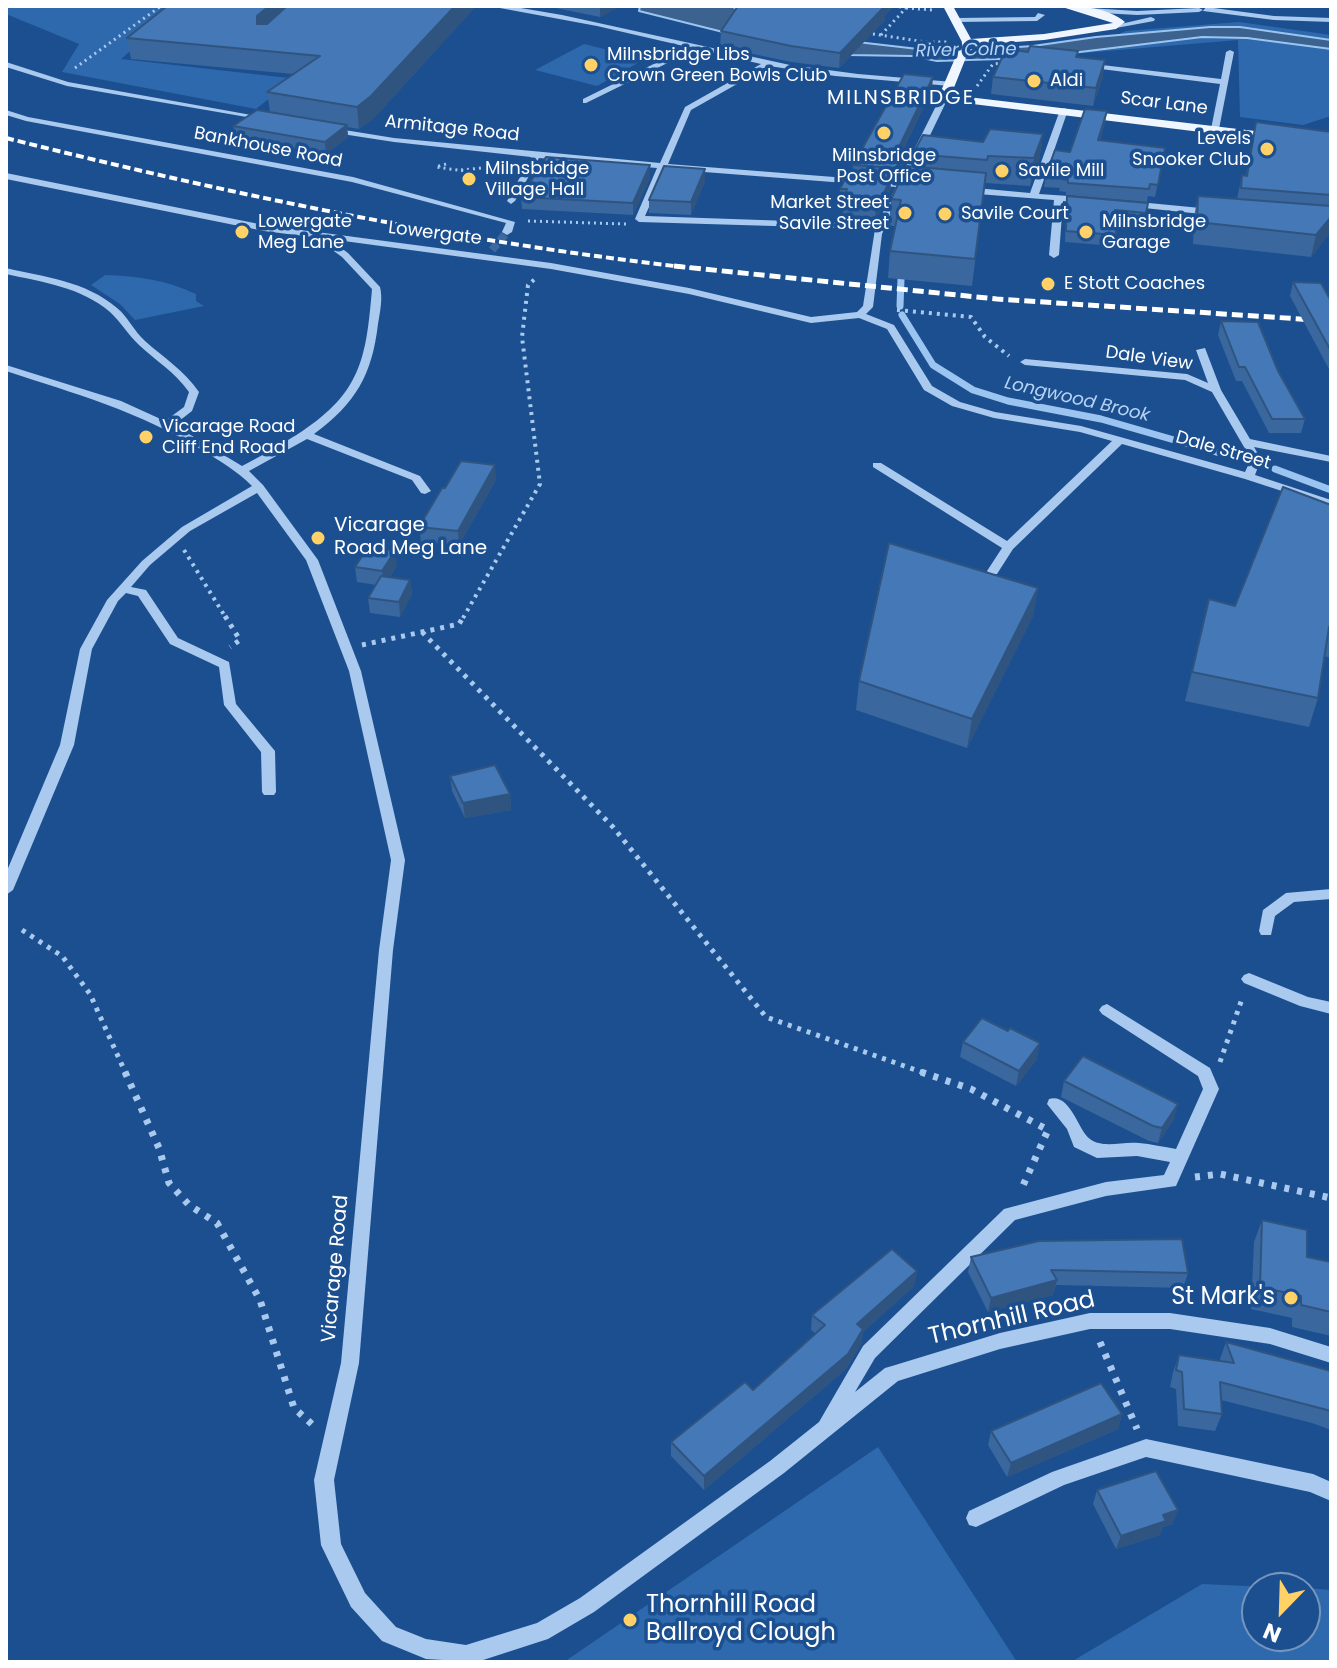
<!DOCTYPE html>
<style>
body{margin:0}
#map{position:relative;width:1337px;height:1668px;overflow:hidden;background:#1b4f8f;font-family:Poppins,sans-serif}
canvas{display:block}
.frame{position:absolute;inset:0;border:8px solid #fff;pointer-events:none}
.north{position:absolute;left:1241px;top:1572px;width:80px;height:80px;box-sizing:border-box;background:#1b4f8f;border:2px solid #7695bc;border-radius:50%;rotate:203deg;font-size:22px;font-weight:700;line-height:32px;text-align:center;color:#fff}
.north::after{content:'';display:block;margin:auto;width:28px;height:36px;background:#ffd166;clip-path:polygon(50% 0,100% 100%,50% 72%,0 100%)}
</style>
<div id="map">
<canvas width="1337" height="1668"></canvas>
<div class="frame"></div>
<div class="north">N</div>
</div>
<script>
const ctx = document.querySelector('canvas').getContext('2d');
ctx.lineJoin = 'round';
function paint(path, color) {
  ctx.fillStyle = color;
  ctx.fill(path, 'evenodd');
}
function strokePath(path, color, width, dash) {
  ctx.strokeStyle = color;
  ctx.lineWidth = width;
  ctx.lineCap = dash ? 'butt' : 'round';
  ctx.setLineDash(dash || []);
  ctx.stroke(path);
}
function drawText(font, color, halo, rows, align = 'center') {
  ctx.font = font + ' Poppins,sans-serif';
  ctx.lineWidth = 7;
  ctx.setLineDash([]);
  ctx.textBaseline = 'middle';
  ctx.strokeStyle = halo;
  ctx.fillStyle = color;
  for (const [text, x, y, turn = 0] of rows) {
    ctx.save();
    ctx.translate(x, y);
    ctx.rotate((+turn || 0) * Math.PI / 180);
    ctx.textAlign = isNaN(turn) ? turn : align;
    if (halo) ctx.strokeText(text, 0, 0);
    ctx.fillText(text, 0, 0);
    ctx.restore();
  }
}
paint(new Path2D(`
 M6 6H184L121 59 377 88 281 89 256 109 62 72 79 44 6 14Z
 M1239 22 1331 35V116L1303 125 1240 117 1238 40 1071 54 1126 31Z
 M584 44 645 59 597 86 535 70Z
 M105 275C138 276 166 280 196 294V301L204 306 135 320 120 304 91 285Z
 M878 1447 1017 1662H564Z
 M1202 1584 1294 1588H1257V1636H1305V1588L1331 1590V1662H1071Z`), '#2e69ad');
const water = new Path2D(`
 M640 6H731L752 16 840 40 944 52 1033 46 1096 37 1210 27H1240L1331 40V49L1247 38 1202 37 1031 58 937 61 912 56 848 55 727 33 639 11Z`);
paint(water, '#3c6290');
strokePath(water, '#9cc4f0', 2);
strokePath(new Path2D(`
 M900 306 901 279
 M902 315 933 365 973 390 1008 401 1101 419 1230 456
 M1275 469 1331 490`), '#9cc4f0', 7);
strokePath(new Path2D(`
 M492 250 507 232`), '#3d69a0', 8, [8, 4]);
strokePath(new Path2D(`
 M906 8 933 10
 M867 33 925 42H948
 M881 35 906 8 894 6
 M75 68 161 6
 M977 86 993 64 1004 63
 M446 164 436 167 464 171
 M461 170 482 168
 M528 221 626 224`), '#a9c9ee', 3, [2, 4]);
strokePath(new Path2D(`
 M897 310 971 317 985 337 1009 356
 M184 550 226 618
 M463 618 540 484 522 337 528 285 535 279`), '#a9c9ee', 4, [3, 5]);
strokePath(new Path2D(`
 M225 616 240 640 230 647
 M422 632 613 827 766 1017 927 1074
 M362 645 459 624 464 616
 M22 930 62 956 90 994 126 1074
 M1220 1062 1243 996`), '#a9c9ee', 5, [4, 6]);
strokePath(new Path2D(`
 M125 1072 159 1148 169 1183 189 1205 217 1223 260 1300 294 1408 314 1426
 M921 1072 971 1089 1048 1130 1021 1190
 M1195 1177 1220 1174 1331 1198
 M1100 1342 1137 1429`), '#a9c9ee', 7, [5, 8]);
paint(new Path2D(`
 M489 6H509L562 15 790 65 858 74 953 82V86H950L835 76 769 66 691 110 668 164 898 182 940 98 947 96 948 98 907 183 920 186 916 189 904 188 882 234 873 307 866 314 894 325 932 386 960 402 995 412 1081 426 1245 472 1251 459 1212 392 1185 380 1025 365 1020 362 1025 359 1187 374 1208 383 1196 350 1205 348 1221 390 1250 439 1331 456V462L1254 447 1261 459 1255 475 1331 500V507L1245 479 1122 444 1013 549 997 574H989L987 571 1002 548 873 467V463H881L1007 541 1112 441 1080 432 994 418 952 406 924 390 887 329 859 318 811 323 689 294 551 269 329 239 348 253 380 287C383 298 380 312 378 324 372 375 356 403 314 434L420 476 431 491 425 494 421 493 412 480 307 439 249 471 263 485 318 560 361 671 405 860 393 950 359 1363 334 1480 341 1544 365 1593 396 1627 426 1639 466 1645 537 1623 580 1598 770 1461 819 1422 863 1346 1004 1209 1106 1182 1164 1175 1170 1162 1137 1156 1097 1158 1074 1147 1067 1129 1047 1104 1049 1099C1071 1093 1078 1131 1090 1139 1103 1149 1123 1141 1139 1143 1151 1144 1164 1147 1176 1149L1203 1089 1198 1076 1102 1014 1099 1010 1102 1006 1107 1004 1210 1068 1219 1089 1176 1186 1106 1196 1015 1220 875 1358 855 1392 885 1368 892 1366 1000 1333 1090 1313H1170L1270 1328 1331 1347V1363L1270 1344 1170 1329H1090L1000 1349 898 1381 784 1473 594 1612 548 1639 477 1662 426 1659 382 1641 351 1607 321 1545 314 1480 341 1363 379 950 391 860 349 671 306 560 257 493 190 531 150 565 131 587 146 590 178 638 229 662 236 704 275 751 276 792 274 795H264L262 792 261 752 224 705 219 667 170 644 138 596 126 593 118 601 92 649 74 745 13 890 6 895V873L60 745 80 649 107 600 142 561 182 527 252 486C237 471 220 461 202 450 138 411 76 394 6 371V365L121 401 165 421 184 407 189 392C175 372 156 361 139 345 128 335 121 322 110 312 81 287 42 282 6 274V268C44 277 86 281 117 308 128 317 134 331 145 341 164 358 184 370 199 392L192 411 174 425 242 466C264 455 283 443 301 432 361 392 366 359 372 289L342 257 320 241 319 238 264 231 6 179V173L264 225 551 263 689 288 811 317 857 312 863 306 875 229 639 222 635 219 657 168 539 158 515 201 511 204 507 201 531 157 394 142 329 132 328 130 332 128 394 138 660 163 685 107 761 64 696 49 586 103H583V99L688 47 597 26ZM666 169 896 187 877 224 645 216Z
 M1206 7 1274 16 1331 18V22L1274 20 1203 11Z
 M1088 8 1137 11 1199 8 1203 10 1199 12 1137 15 1085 12Z
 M1038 13 1045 15 1037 21 957 22 953 20 957 18 1035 17Z
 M1151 17 1155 19 1154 21 1116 28 1112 26Z
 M1230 50 1234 52 1219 129 1215 131 1211 129 1220 84 1085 67 1081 65 1085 63 1221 79 1226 52Z
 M6 62 68 82 268 118 264 120 67 86 6 67Z
 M1064 108 1068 110 1039 194 1084 197 1088 200 1084 203 1063 201 1059 255 1054 258 1049 255 1054 200 965 193 961 190 965 187 1030 193 1060 110Z
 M6 110 28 117 353 177 515 222 512 232 507 235 502 232 506 223 352 182 26 121 6 115Z
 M1128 201 1211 209 1215 212 1211 215 1125 206 1124 204Z
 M1331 889V899L1294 902 1275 916 1271 935H1261L1259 931 1263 910 1286 893Z
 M1249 973 1308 997 1331 1002V1014L1300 1006 1244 983 1241 979 1244 975Z
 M1146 1439 1313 1474 1331 1482V1501L1310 1492 1146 1457 1064 1485 976 1527 969 1525 966 1518 969 1511 1052 1472Z`), '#a9c9ee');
paint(new Path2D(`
 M943 6H953L971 39 1044 34 1113 23 1059 6C1081 6 1107 7 1125 22L1116 29 1044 40 971 45 951 95 1331 140V148L940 100 938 98 962 42Z`), '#f0f6ff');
strokePath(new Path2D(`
 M6 138C232 195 460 242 692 268`), '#fff', 4, [8, 4]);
strokePath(new Path2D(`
 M674 266 997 299 1331 321`), '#fff', 5, [11, 5]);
paint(new Path2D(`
 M476 6 374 118 359 129 347 127 348 137 326 154 235 138 233 126 270 112 267 92 293 74 131 59 127 38Z
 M546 6H620L600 17Z
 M738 6H894L885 15V20L839 68 791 62 720 47 721 31Z
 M1078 51 1077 57 1103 77 1093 106 991 94 993 77 1028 52Z
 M932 89 904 148H906L905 161 895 181 891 180 890 192 875 221 842 220 844 202 839 201 840 189 852 176 853 165Z
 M1256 122 1331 132V231L1311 257 1193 244 1194 217 1198 196 1237 199 1242 175H1246Z
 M1105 123 1100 140 1165 148 1155 197 1148 196 1147 202 1066 195V192L1059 191 1060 188 1044 187 1046 175 1070 152Z
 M1043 134 1039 161 1030 186 985 183 972 286 888 278 890 251 895 226H889L891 199 912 167 913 154 983 142Z
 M650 178 633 215 522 209 521 197Z
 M705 181 691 215 649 213V200Z
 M1067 196 1148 203 1145 224 1116 221V235L1114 246 1065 242 1066 206Z
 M1293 282 1331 301V373L1290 296Z
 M1221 321 1305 419 1301 433H1269L1242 381H1236L1218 335Z
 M496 480 459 545 421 542 419 527 445 488Z
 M1331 505V658L1324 656 1318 698 1309 727 1185 701 1209 599 1235 606Z
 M397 565 390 577 410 580 412 594 400 617 370 613 368 598 376 585 357 582 355 567Z
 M1038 588 1033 616 967 748 856 710 859 681Z
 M450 776 510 794 511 810 465 818 452 791Z
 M963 1042 1037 1059 1016 1086 960 1057Z
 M1064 1081 1174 1119 1158 1143 1149 1141 1061 1097Z
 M1262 1220 1307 1257 1331 1262V1336L1292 1327V1318L1251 1309 1254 1242Z
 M971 1257 1188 1273 1183 1288 1056 1285 1053 1295 988 1312 968 1272Z
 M917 1271 914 1286 863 1332 861 1344 846 1369 704 1490 671 1456V1442L753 1390 816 1334 811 1330 812 1315Z
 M1226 1342 1331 1371V1430L1312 1423 1221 1400 1222 1414 1215 1431 1178 1426 1176 1389 1170 1387 1173 1372 1179 1355 1221 1361 1220 1359Z
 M1122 1414 1118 1429 1007 1477 988 1445 991 1431Z
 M1097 1490 1178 1510 1172 1524 1163 1527 1160 1535 1116 1549 1093 1504Z`), '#3a679d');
paint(new Path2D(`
 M269 6H294L260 37 257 24V16Z
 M455 6H476L374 118 359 129 357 107Z
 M600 6H620L600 17Z
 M881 6H894L885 15V20L839 68 840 53Z
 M1105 60 1103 77 1093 106 1096 88Z
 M933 77 932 89 898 160 899 147Z
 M1107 111 1105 123 1096 152 1098 140Z
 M347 125 348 137 326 154 325 142Z
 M1043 134 1039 161 1030 186 1034 158Z
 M906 148 905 161 895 181 896 168Z
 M650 165V178L633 215V203Z
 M705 169V181L691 215V202Z
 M891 179 890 192 875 221 876 208Z
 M1331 217V231L1311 257 1316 235Z
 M495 465 496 480 459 545 458 531Z
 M395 551 397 565 384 586 382 571Z
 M410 580 412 594 400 617 399 602Z
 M1038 588 1033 616 967 748 972 719Z
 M510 794 511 810 465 818 463 803Z
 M1040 1043 1037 1059 1016 1086 1019 1071Z
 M1178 1104 1174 1119 1158 1143 1162 1128Z
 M917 1271 914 1286 863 1332 861 1344 846 1369 704 1490V1476L857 1324Z
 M1057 1280 1053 1295 988 1312 991 1298Z
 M1122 1414 1118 1429 1007 1477 1011 1463Z
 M1178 1510 1172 1524 1163 1527 1160 1535 1116 1549 1121 1536 1163 1515Z`), '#305480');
const building = new Path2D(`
 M167 6H269L257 16V24H267L287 6H455L371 96 357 107 267 92 320 56 127 38Z
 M738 6H885L840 53 791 46 721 31Z
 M1030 46 1078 51 1076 57 1105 60 1096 88 993 77 1006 49 1028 52Z
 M904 74 933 77 899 147 906 148 896 168 853 165Z
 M1085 109 1107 111 1098 140 1165 148 1158 185 1150 184 1149 189 1068 183V180L1061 179 1062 176 1046 175 1055 150 1070 152Z
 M257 110 347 125 325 142 233 126Z
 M1256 122 1331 132V195L1241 188 1242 175 1247 176Z
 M990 129 1043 134 1034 158 988 156 987 160 913 154 923 135 983 142Z
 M546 157 650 165 633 203 521 197Z
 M664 166 705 169 691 202 649 200Z
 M907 166 986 173 975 259 890 251 901 200 891 199Z
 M847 175 891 179 876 208 842 207 847 189H840Z
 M1067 196 1148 203 1146 213 1115 210 1116 235 1066 231Z
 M1198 196 1331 206V217L1316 235 1197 222Z
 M1293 282 1321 283 1331 301V351Z
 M1221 321 1258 322 1278 371 1305 419H1272L1245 367H1239Z
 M461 461 495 465 458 531 419 527 442 488H445Z
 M1283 487 1331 505V627H1329L1318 698 1192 672 1209 599 1235 606Z
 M889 543 1038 588 972 719 859 681Z
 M368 547 395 551 382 571 355 567Z
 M381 576 410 580 399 602 368 598Z
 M495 765 510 794 463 803 450 776Z
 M982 1018 1008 1031 1010 1028 1040 1043 1019 1071 963 1042Z
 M1083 1056 1178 1104 1162 1128 1153 1126 1064 1081Z
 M1262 1220 1307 1230V1257L1331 1262V1312L1301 1305V1296L1260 1287Z
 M1182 1239 1188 1273 1051 1270 1057 1280 991 1298 971 1257 1039 1241Z
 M892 1249 917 1271 857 1324 863 1329 848 1354 704 1476 671 1442 745 1382 753 1390 825 1325 812 1315Z
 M1226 1342 1331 1371V1411L1220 1382 1222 1414 1184 1409 1182 1372 1176 1370 1179 1355 1234 1363Z
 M1101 1383 1122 1414 1011 1463 991 1431Z
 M1156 1471 1178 1510 1163 1515 1166 1521 1121 1536 1097 1490Z`);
paint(building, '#4478b7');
strokePath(building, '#305480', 2);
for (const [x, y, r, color] of [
 [591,65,8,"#ffd166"],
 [1034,81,8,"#ffd166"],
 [884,133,8,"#ffd166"],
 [1267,149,8,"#ffd166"],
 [1002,171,8,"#ffd166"],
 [469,179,8,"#ffd166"],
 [905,213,8,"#ffd166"],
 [945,214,8,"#ffd166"],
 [242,232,8,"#ffd166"],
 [1086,232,8,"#ffd166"],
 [1048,284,8,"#ffd166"],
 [146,437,8,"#ffd166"],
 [318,538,8,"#ffd166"],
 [1291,1298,8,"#ffd166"],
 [630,1620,8,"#ffd166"]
]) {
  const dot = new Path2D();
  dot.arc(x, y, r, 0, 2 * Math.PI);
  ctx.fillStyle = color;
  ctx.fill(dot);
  strokePath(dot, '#1b4f8f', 3);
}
drawText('italic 18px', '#b5d3f5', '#1b4f8f', [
 ["River Colne",966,51,-1],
 ["Longwood Brook",1077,400,13]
]);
drawText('18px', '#fff', '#1b4f8f', [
 ["Milnsbridge Libs",607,55],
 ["Crown Green Bowls Club",607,76],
 ["Aldi",1050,81],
 ["Levels",1251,139,"right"],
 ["Snooker Club",1251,160,"right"],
 ["Milnsbridge",884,156,"center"],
 ["Post Office",884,177,"center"],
 ["Milnsbridge",485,169],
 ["Village Hall",485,190],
 ["Savile Mill",1018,171],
 ["Market Street",889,203,"right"],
 ["Savile Street",889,224,"right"],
 ["Savile Court",961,214],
 ["Lowergate",258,222],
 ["Meg Lane",258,243],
 ["Milnsbridge",1102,222],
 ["Garage",1102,243],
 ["E Stott Coaches",1064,284],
 ["Vicarage Road",162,427],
 ["Cliff End Road",162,448]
], 'left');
drawText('18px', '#fff', '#1b4f8f', [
 ["Scar Lane",1164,104,7],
 ["Armitage Road",452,129,6],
 ["Bankhouse Road",268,148,11],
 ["Lowergate",435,234,7],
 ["Dale View",1149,359,8],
 ["Dale Street",1223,451,16]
]);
ctx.letterSpacing = '2px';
drawText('20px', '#fff', '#1b4f8f', [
 ["MILNSBRIDGE",901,99]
]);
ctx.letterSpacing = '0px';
drawText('20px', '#fff', '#1b4f8f', [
 ["Vicarage",334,526],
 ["Road Meg Lane",334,549]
], 'left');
drawText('20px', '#fff', '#1b4f8f', [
 ["Vicarage Road",336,1269,-85]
]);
drawText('24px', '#fff', '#1b4f8f', [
 ["St Mark's",1275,1298],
 ["Thornhill Road",646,1606,"left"],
 ["Ballroyd Clough",646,1634,"left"]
], 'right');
drawText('24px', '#fff', '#1b4f8f', [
 ["Thornhill Road",1012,1319,-13]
]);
</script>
